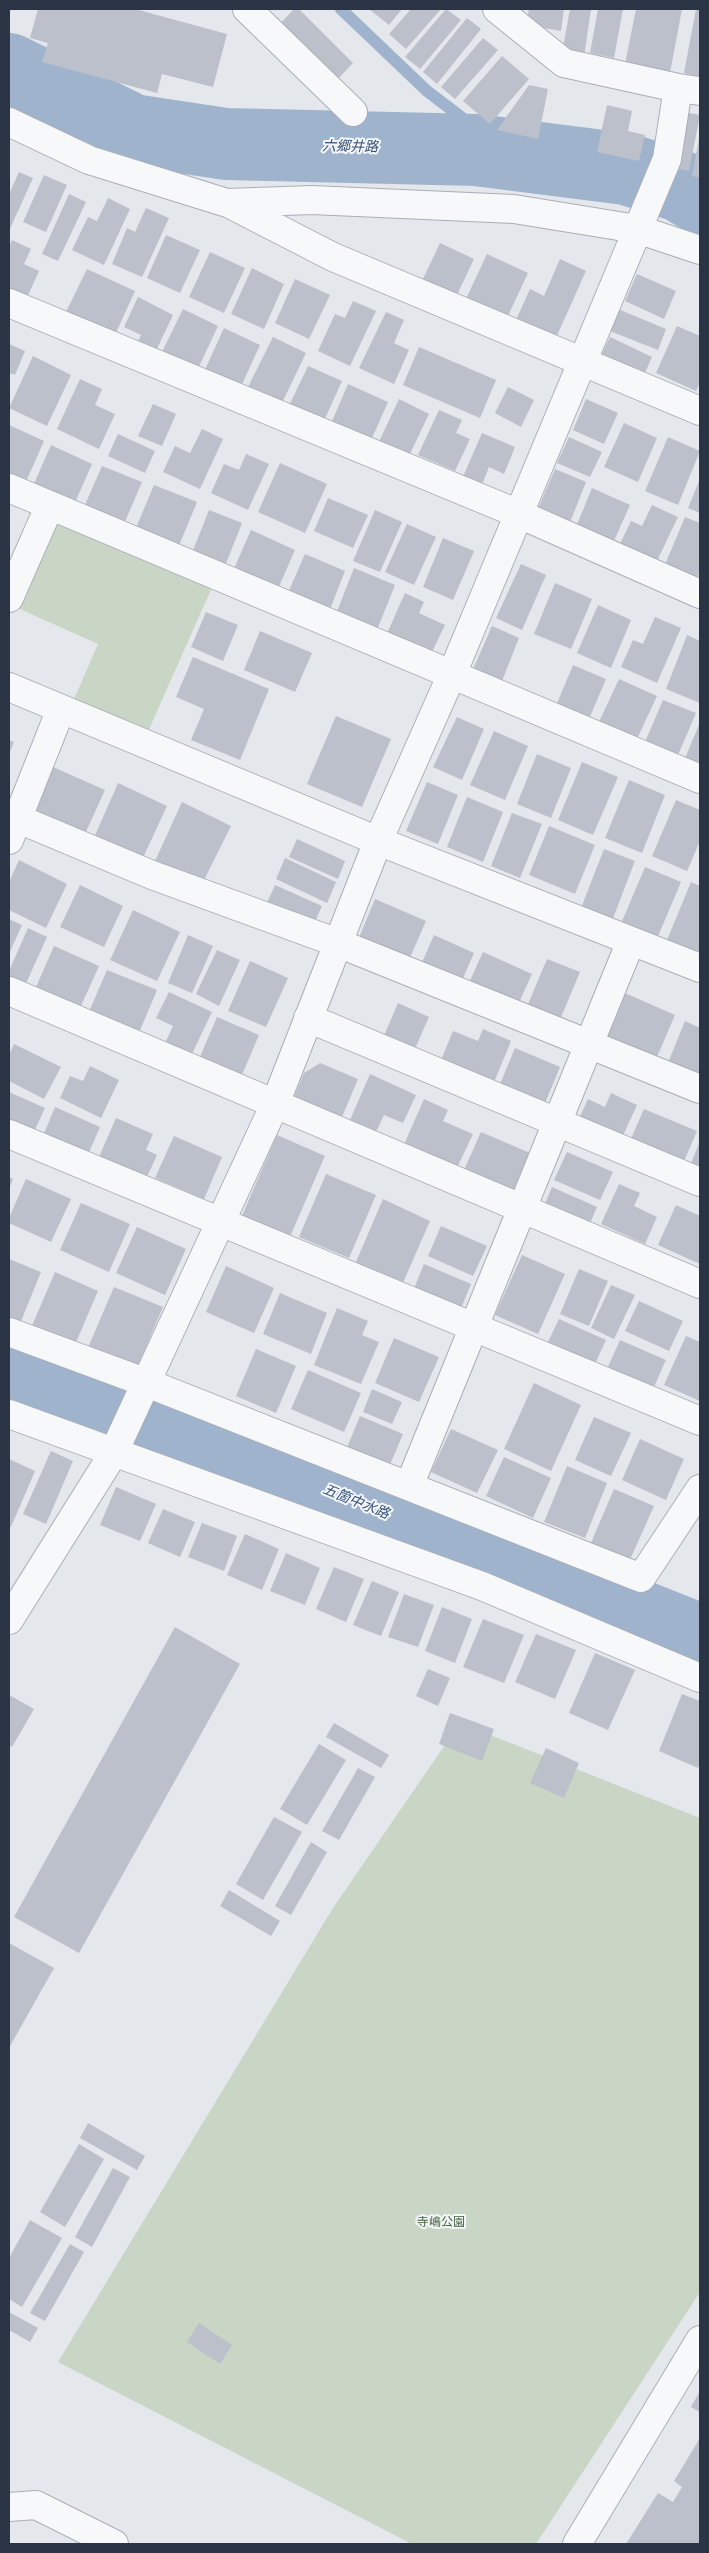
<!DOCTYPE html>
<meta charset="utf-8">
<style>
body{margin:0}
#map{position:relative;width:709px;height:2553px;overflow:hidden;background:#e4e7ec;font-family:"PT Sans Narrow",sans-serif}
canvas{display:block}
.frame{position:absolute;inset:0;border:10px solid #2b3445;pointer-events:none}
</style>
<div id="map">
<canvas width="709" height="2553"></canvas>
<div class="frame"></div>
</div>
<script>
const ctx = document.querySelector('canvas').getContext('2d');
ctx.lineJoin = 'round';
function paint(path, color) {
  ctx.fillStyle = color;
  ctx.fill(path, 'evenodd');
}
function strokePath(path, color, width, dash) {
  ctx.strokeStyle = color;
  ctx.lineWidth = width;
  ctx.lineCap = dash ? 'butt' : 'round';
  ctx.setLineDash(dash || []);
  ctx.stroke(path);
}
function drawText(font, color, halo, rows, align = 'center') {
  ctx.font = font + ' "PT Sans Narrow","Noto Sans JP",sans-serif';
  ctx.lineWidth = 4;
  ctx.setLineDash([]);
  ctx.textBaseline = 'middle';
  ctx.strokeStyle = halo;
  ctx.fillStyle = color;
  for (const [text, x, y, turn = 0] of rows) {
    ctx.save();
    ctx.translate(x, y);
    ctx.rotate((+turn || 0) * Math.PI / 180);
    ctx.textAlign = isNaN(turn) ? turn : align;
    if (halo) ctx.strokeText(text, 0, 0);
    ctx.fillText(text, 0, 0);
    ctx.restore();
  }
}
paint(new Path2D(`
 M52 512 214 583 146 736 72 704 98 644 11 605Z
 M460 1723 700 1818V2292L536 2544H412L58 2362 333 1908Z`), '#c9d6c5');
strokePath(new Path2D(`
 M341 9 427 91 469 123 476 150`), '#9fb4cc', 12);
strokePath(new Path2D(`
 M9 69 133 130 226 144 476 150 626 169 680 186 700 198
 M9 1370 229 1452 700 1640`), '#9fb4cc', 72);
paint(new Path2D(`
 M38 9H135L227 34 213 87 162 74 157 93 42 62 48 43 30 38Z
 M294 9H299L353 63 333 84 275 29Z
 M369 9H402L389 25Z
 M411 9H441L406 49 389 34Z
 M446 9 461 20 420 69 405 57Z
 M529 9H564L561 31 526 25Z
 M570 9H591L584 57 562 53Z
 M598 9H623L614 58 590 53Z
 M636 9H682L670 73 625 64Z
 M696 9H700V77L684 73Z
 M467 18 481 29 437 84 423 72Z
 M483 38 498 50 455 99 441 87Z
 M502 56 529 79 490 124 463 101Z
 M529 85 548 89 538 139 497 130Z
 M607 105 632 111 628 131 645 135 639 161 597 152Z
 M684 112 700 115 689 171 673 168Z
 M699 139H700V178L692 176Z
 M19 172 33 178 9 231V194Z
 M44 175 67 185 46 232 23 222Z
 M69 194 86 202 58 261 42 254Z
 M108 198 130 209 104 265 72 250 88 217 97 221Z
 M146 208 169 218 142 277 112 264 127 228 135 232Z
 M166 235 200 250 180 293 147 278Z
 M12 240 31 249 24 264 39 271 24 304 9 296V247Z
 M440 243 474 259 456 297 422 281Z
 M210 252 245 268 224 313 189 297Z
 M487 254 528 273 506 320 465 301Z
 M560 259 586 271 555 340 515 322 530 289 544 296Z
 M252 268 284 284 264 329 231 314Z
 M87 269 135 291 114 337 65 314Z
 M637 274 676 291 664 319 625 301Z
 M295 279 330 295 309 339 275 323Z
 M138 297 173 315 154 355 135 347 141 335 124 327Z
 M353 301 376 311 350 366 318 351 335 314 345 318Z
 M183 309 218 326 197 371 161 354Z
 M618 309 666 329 658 350 610 331Z
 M386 312 404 320 394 343 409 350 394 384 359 368Z
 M677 326 700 336V382L696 391 656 373Z
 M224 328 260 345 239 391 203 374Z
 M273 337 306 353 280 407 246 391Z
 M610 337 652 357 644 375 601 356Z
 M9 344 25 351 15 375 9 373Z
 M419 347 496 380 480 418 403 385Z
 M33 356 71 375 47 426 9 408Z
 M308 366 342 381 323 423 288 408Z
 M80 379 102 389 95 405 115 414 99 449 57 429Z
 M348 384 388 402 369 445 329 428Z
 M508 387 534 400 521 427 495 413Z
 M399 399 429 414 407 460 377 446Z
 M586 399 618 413 604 444 573 430Z
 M153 404 176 414 162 446 138 436Z
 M439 410 462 420 456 433 470 439 455 471 418 455Z
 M624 423 657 438 638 482 604 467Z
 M9 425 44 441 24 486 9 479Z
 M202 429 223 439 200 489 163 472 175 446 190 453Z
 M482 433 515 447 504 474 489 467 481 487 462 479Z
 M118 434 155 451 145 473 108 456Z
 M569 437 602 452 590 477 557 463Z
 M668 437 700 451 678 505 645 491Z
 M51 445 92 464 74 505 33 486Z
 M246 454 269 464 248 510 211 493 224 464 239 470Z
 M280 463 327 484 305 533 258 512Z
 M102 466 142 482 124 524 84 507Z
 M555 469 586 482 569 525 537 511Z
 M700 479V513L688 508Z
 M154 485 197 502 178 548 135 530Z
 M592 488 630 505 613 543 576 527Z
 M328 498 368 515 353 548 314 531Z
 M652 505 678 517 656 563 619 546 631 521 642 526Z
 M209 510 242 523 225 566 192 553Z
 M375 510 402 522 380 572 353 561Z
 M685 517 700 523V571L696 581 664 567Z
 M407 524 436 537 414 585 385 572Z
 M251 530 295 550 277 591 233 571Z
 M443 538 474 551 453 600 423 587Z
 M305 554 345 571 329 612 287 595Z
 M521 564 546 575 522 630 496 618Z
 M354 568 395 585 377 630 336 614Z
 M555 583 592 599 571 649 534 634Z
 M405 593 424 602 419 613 445 625 429 658 385 638Z
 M598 605 631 620 611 668 577 653Z
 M206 612 238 625 223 661 191 647Z
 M655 617 681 628 657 683 621 667 633 640 643 644Z
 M492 626 519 638 500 686 471 674Z
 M260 631 312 653 295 692 244 670Z
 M687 635 700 641V703L666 689Z
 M193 657 269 689 240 760 191 740 204 709 176 697Z
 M573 665 606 679 589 719 556 706Z
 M619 679 657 696 636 741 598 724Z
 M663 700 696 713 678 755 645 742Z
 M336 716 391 739 362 807 307 784Z
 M457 717 484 729 462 780 433 767Z
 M700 722V769L684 761Z
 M494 731 528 746 505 800 470 785Z
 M9 740 14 742 9 754Z
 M537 754 571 768 551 818 517 804Z
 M582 762 618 777 593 835 558 820Z
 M53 767 105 790 85 834 34 810Z
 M629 780 665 795 642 853 605 838Z
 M427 782 458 795 438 844 406 831Z
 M118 783 167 806 141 862 93 840Z
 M467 797 503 812 483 862 447 847Z
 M676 800 700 810V841L687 871 652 856Z
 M182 802 231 826 202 884 155 861Z
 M512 813 542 824 520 878 491 866Z
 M549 826 595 845 575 894 529 875Z
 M297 839 345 861 338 879 289 857Z
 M604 849 635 861 612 921 581 908Z
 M285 858 336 882 327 903 276 879Z
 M19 860 67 884 46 928 9 910V882Z
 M645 867 681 882 656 941 620 926Z
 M691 882 700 886V954L667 940Z
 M80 885 123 906 104 947 60 927Z
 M275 885 322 906 312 928 265 907Z
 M375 899 426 921 408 962 358 940Z
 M133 910 180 932 157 981 110 960Z
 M9 919 22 925 9 954Z
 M28 928 47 937 23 990 9 984V971Z
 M188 935 213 946 192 993 168 983Z
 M434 935 474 953 460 985 420 967Z
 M54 946 99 966 81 1006 36 987Z
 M217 950 240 960 219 1006 196 994Z
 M483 952 532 974 516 1009 467 987Z
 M547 959 580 972 559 1022 526 1009Z
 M250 961 288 978 266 1027 228 1011Z
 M107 970 157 990 138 1035 88 1014Z
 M169 992 212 1012 191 1056 165 1043 173 1026 156 1018Z
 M625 993 675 1015 656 1059 607 1037Z
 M398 1003 429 1017 414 1051 383 1038Z
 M217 1017 259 1035 241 1077 199 1059Z
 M685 1021 700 1028V1078L667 1065Z
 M483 1029 511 1041 492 1087 439 1065 453 1031 478 1041Z
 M14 1044 61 1067 44 1099 9 1081V1055Z
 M515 1048 560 1067 543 1108 498 1089Z
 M320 1063 358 1079 342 1117 294 1097 304 1073Z
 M90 1066 119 1080 101 1118 60 1098 70 1076 83 1081Z
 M370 1074 416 1095 403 1123 384 1115 376 1132 350 1120Z
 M9 1092 45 1108 32 1136 9 1125Z
 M611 1093 637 1105 620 1142 577 1123 588 1099 605 1107Z
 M424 1099 448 1110 443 1121 473 1134 456 1170 403 1147Z
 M55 1107 100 1127 87 1157 42 1138Z
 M644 1109 697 1131 682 1166 629 1143Z
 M116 1118 153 1134 146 1150 157 1155 147 1177 99 1157Z
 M481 1132 530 1153 513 1191 464 1170Z
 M277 1135 325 1156 289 1239 241 1218Z
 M174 1136 222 1157 204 1199 155 1178Z
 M700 1141V1173L689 1168Z
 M567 1152 613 1172 600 1200 554 1180Z
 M326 1174 376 1195 349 1258 299 1237Z
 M9 1177 13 1179 9 1189Z
 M26 1179 71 1199 51 1242 9 1223V1218Z
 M619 1184 640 1193 634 1206 657 1217 645 1244 601 1224Z
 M552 1187 597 1207 588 1228 543 1208Z
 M383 1199 430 1221 402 1285 355 1264Z
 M81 1203 130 1224 109 1272 60 1250Z
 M676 1205 700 1216V1264L658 1245Z
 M441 1226 487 1246 473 1276 428 1256Z
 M137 1227 186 1249 165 1295 116 1273Z
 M522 1255 565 1274 538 1334 495 1315Z
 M9 1259 41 1272 19 1326 9 1321Z
 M424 1264 471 1284 460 1311 413 1291Z
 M226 1266 274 1288 254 1333 206 1312Z
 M579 1269 608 1281 589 1326 560 1314Z
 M55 1272 98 1291 74 1347 31 1328Z
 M611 1285 635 1295 614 1339 591 1328Z
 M114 1287 163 1307 136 1370 87 1350Z
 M280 1293 327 1313 311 1354 263 1334Z
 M639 1301 683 1321 669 1351 625 1331Z
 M337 1308 368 1321 362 1335 379 1342 361 1384 314 1365Z
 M559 1319 606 1340 594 1366 547 1344Z
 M686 1336 700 1342V1401L664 1385Z
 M394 1338 439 1357 419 1402 375 1383Z
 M620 1340 666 1360 653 1389 607 1369Z
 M256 1349 296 1366 276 1413 236 1396Z
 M308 1370 361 1393 344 1432 291 1409Z
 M534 1383 581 1405 551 1471 504 1449Z
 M372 1389 402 1402 392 1424 363 1412Z
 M360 1416 403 1434 389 1467 346 1450Z
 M594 1417 631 1433 611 1476 575 1460Z
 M451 1429 498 1450 477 1493 431 1472Z
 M640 1439 684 1459 666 1500 622 1480Z
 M51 1451 73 1461 46 1524 23 1514Z
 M504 1457 551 1478 533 1518 486 1496Z
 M9 1459 35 1471 11 1527 9 1526Z
 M567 1466 607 1483 585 1538 544 1522Z
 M116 1487 156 1504 140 1541 100 1525Z
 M614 1489 654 1506 629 1562 590 1545Z
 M163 1509 195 1522 180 1557 148 1543Z
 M202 1523 237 1536 224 1571 188 1557Z
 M245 1534 279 1549 262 1590 227 1575Z
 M286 1553 320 1568 305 1605 270 1591Z
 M334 1567 364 1579 346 1622 316 1609Z
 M372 1581 399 1592 381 1636 353 1625Z
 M404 1594 434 1605 418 1647 388 1637Z
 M442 1607 472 1619 455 1663 425 1651Z
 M483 1619 524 1635 504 1683 463 1667Z
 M175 1627 240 1664 79 1953 14 1917Z
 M536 1634 576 1650 555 1699 515 1682Z
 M595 1653 635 1670 608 1730 569 1713Z
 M428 1669 450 1678 438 1706 416 1696Z
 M682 1694 700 1701V1762L698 1768 659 1751Z
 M11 1696 34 1709 12 1747 9 1745V1700Z
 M450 1713 494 1729 482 1761 439 1744Z
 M334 1723 389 1755 381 1768 326 1737Z
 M319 1744 346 1760 307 1825 280 1809Z
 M546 1748 579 1763 564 1798 530 1783Z
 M358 1768 375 1777 339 1840 322 1831Z
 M274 1817 302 1832 263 1900 236 1884Z
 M311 1842 327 1852 291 1915 275 1906Z
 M229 1890 280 1921 271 1936 220 1906Z
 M9 1943 54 1968 9 2048Z
 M88 2123 145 2156 137 2170 80 2138Z
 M79 2144 104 2159 65 2227 40 2212Z
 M113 2168 130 2177 92 2247 75 2237Z
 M30 2220 62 2238 22 2307 9 2299V2258Z
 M70 2244 84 2252 45 2321 30 2313Z
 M9 2312 38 2328 30 2342 9 2330Z
 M199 2323 232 2345 220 2364 187 2342Z
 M700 2391V2412L691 2407Z
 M700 2438V2544H626L658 2493 673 2502 682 2487 674 2481Z`), '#bbc0ca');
const minor = new Path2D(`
 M247 9 353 112
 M497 9 564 63 678 88
 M9 122 89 160 227 203 312 200 514 209 637 229 700 250
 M228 203 333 257 700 411
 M9 303 519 514 700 594
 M9 488 700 779
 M9 598 50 505
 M9 687 378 841 700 968
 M9 815 152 875 338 943 700 1089
 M9 840 61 709
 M9 991 700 1284
 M308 1018 700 1182
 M9 1134 700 1421
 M9 1332 147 1383 641 1578 700 1489
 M9 1414 482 1586 700 1678
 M409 1486 631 941
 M9 1620 113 1454 275 1104 378 841 452 674 667 159 678 88 700 91
 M9 2507 36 2505 114 2544
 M577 2544 700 2340`);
strokePath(minor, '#a9aeb7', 30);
strokePath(minor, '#f7f8fa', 28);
drawText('12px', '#3f6138', '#f4f6f9', [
 ["寺嶋公園",441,2223]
]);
drawText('italic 14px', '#34527a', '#f4f6f9', [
 ["六郷井路",350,147,1],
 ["五箇中水路",356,1502,22]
]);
</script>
